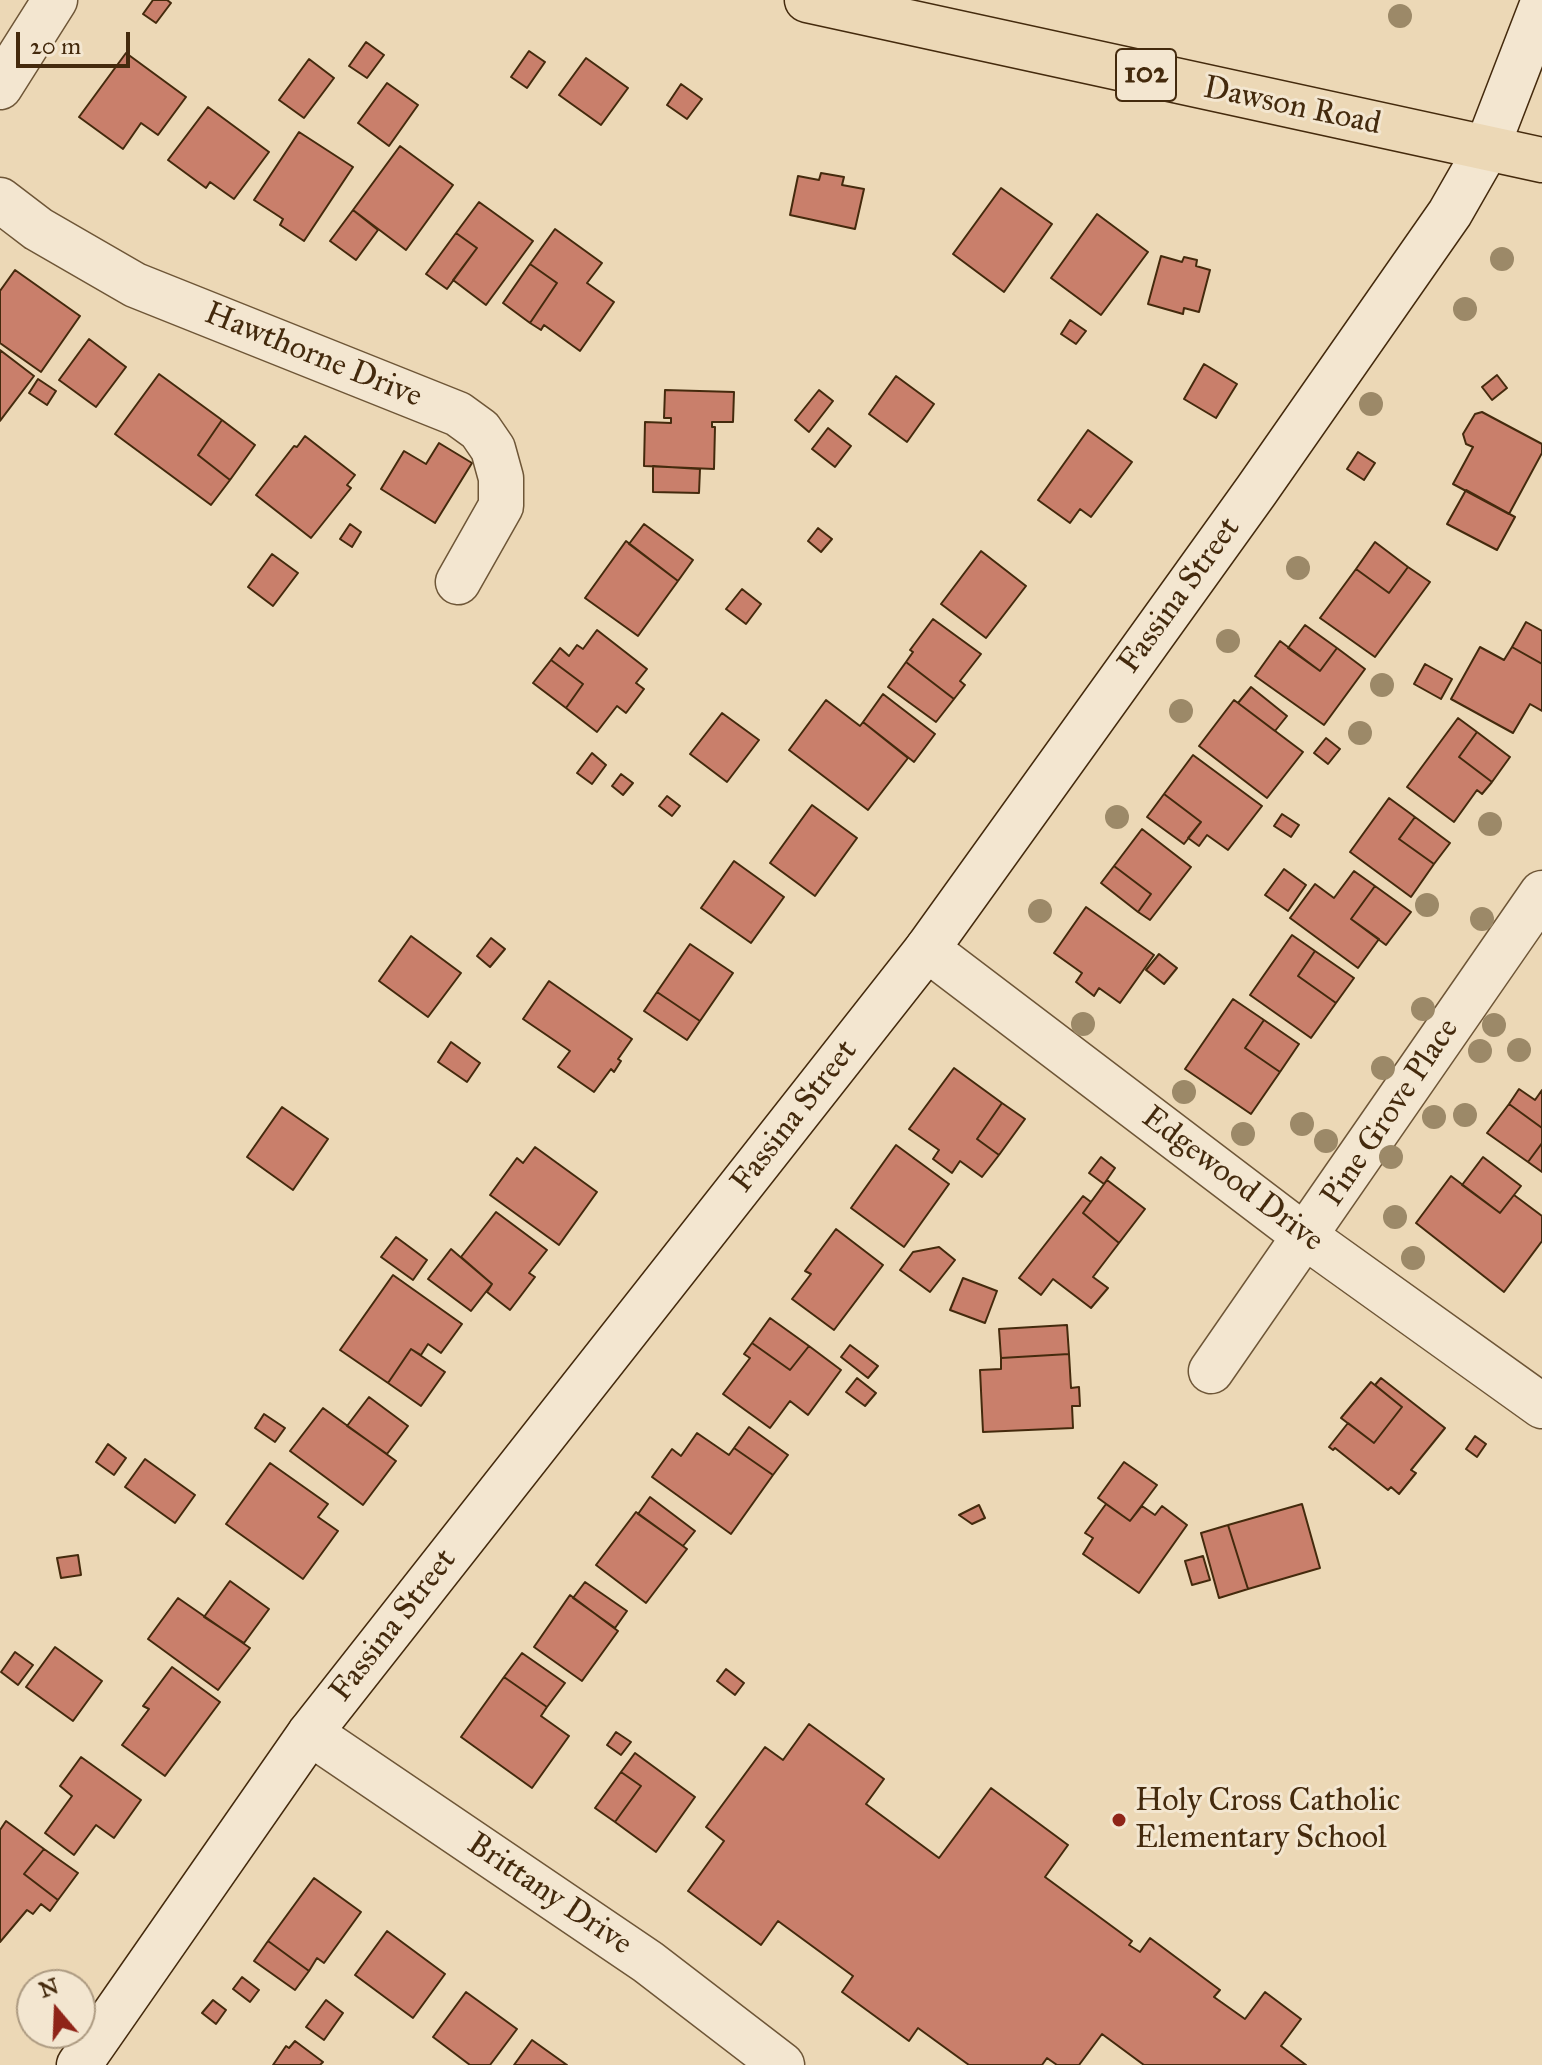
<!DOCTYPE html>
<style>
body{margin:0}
#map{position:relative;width:1542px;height:2065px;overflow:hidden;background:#ecd8b6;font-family:"IM FELL Great Primer",serif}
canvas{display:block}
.north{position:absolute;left:16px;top:1969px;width:80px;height:80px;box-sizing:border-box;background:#f3e6d0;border:2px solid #ad9b82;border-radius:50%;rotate:341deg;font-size:22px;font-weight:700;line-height:32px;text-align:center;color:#442a0d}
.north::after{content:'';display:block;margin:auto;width:28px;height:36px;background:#8f2418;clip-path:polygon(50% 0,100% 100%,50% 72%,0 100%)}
.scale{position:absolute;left:16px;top:32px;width:114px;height:36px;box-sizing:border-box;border:4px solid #442a0d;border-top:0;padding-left:10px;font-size:24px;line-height:28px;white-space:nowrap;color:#442a0d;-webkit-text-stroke:6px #f3e6d0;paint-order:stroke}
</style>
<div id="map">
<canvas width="1542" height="2065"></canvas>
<div class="north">N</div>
<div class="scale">20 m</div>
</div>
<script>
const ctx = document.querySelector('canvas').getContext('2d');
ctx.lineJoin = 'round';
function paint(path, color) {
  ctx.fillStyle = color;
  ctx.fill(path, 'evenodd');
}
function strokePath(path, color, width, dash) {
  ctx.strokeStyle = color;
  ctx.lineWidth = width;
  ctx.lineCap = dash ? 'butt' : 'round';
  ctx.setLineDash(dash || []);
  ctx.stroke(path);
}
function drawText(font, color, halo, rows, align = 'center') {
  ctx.font = font + ' "IM FELL Great Primer",serif';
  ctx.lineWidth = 6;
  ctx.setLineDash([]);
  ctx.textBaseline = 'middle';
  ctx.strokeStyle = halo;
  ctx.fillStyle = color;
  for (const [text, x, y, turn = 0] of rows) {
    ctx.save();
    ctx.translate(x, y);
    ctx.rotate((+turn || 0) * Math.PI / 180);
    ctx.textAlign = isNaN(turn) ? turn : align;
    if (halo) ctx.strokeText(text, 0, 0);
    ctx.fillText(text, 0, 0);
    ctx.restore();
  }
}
const building = new Path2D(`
 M153 0H167L171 3 156 23 143 14Z
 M366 42 384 55 367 78 349 66Z
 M529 51 545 62 527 88 511 77Z
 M126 53 186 97 158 135 141 123 123 149 79 117Z
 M586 58 628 88 601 125 559 95Z
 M309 59 334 78 304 118 279 100Z
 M387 83 418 105 389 146 358 123Z
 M681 84 702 99 687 119 667 105Z
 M208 107 269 152 234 199 210 182 206 188 168 160Z
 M299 132 353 167 304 241 280 225 283 219 254 200Z
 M400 146 453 185 406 250 353 210Z
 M821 173 844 177 842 185 864 189 855 229 790 215 798 176 819 180Z
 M1001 188 1052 224 1004 292 953 254Z
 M479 202 533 241 486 305 453 280 477 248 456 233Z
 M353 210 378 230 356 260 330 241Z
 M1097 214 1148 252 1101 315 1051 278Z
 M555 229 602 263 587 283 614 302 580 351 544 325 541 330 530 323 557 283 530 264Z
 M456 233 477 248 447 289 426 274Z
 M1161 256 1182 262 1184 257 1197 260 1196 266 1210 270 1199 312 1184 308 1183 314 1148 304Z
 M530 264 557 283 530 323 503 303Z
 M15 270 80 316 41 372 0 343V291Z
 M1070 320 1086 331 1076 344 1061 334Z
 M89 339 126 367 96 407 59 380Z
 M0 350 34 376 0 421Z
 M1204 364 1237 384 1216 418 1184 399Z
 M159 374 222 420 198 455 230 480 211 505 115 434Z
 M1497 375 1507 388 1492 400 1482 387Z
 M896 376 934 404 907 442 869 414Z
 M38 379 56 391 47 405 29 393Z
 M665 390 734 392 733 422H712V427H715L714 469 644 466 645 422 671 423V418H664Z
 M819 390 833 401 809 432 795 420Z
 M1482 412 1542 444V453L1509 514 1453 484 1473 447 1466 444 1463 434 1475 414Z
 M222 420 255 445 230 480 198 455Z
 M828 428 851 446 835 467 812 449Z
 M1088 430 1132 462 1091 517 1080 509 1070 523 1038 500Z
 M305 436 355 475 347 485 351 488 311 538 256 495 294 446 297 447Z
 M439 443 472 463 435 523 381 489 404 451 426 464Z
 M1358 452 1375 463 1364 480 1347 469Z
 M653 466 700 469 699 493 653 492Z
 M1466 490 1515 517 1497 550 1447 524Z
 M350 524 361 532 352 547 340 539Z
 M644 524 693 560 678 581 629 544Z
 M818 528 832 539 821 552 808 541Z
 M626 541 678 581 638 636 585 598Z
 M1375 542 1408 567 1389 593 1356 569Z
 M981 551 1026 586 986 638 941 604Z
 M272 554 298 573 273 606 248 587Z
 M1408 567 1430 582 1375 657 1320 618 1356 569 1389 593Z
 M742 589 761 604 746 624 726 609Z
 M933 619 981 654 960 681 965 685 954 699 906 662 913 652 910 650Z
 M1526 622 1542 631V664L1512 647Z
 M1305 625 1337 648 1320 671 1288 648Z
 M597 630 647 669 636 683 644 689 626 713 617 706 597 732 566 708 583 684 551 660 560 648 569 656 577 645 583 649Z
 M1280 641 1320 671 1337 648 1365 669 1324 725 1255 676Z
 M1480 647 1504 660 1512 647 1542 664V711L1530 704 1513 733 1451 699Z
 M551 660 583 684 566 708 533 683Z
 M906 662 954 699 936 722 888 687Z
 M1425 664 1452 679 1441 699 1414 684Z
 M1251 687 1287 716 1275 731 1238 703Z
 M883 694 935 734 914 762 863 722Z
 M826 700 860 726 863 722 908 758 868 810 789 750Z
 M1234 700 1303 752 1267 798 1199 746Z
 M722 713 759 740 727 782 690 754Z
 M1458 718 1477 732 1459 757 1492 782 1482 794 1477 790 1454 822 1407 787Z
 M1477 732 1510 757 1492 782 1459 757Z
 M1326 738 1340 749 1328 764 1314 753Z
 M592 753 606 765 592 784 577 773Z
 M1193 755 1262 806 1228 850 1207 835 1199 846 1188 838 1201 822 1164 794Z
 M621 774 633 783 623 795 612 786Z
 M1164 794 1201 822 1184 844 1147 817Z
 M667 796 680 806 672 816 659 806Z
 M1389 798 1415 817 1399 839 1434 864 1411 897 1350 852Z
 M812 805 857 838 815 896 770 863Z
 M1282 814 1299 825 1291 837 1274 826Z
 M1415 817 1450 843 1434 864 1399 839Z
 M1142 829 1191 867 1150 920 1138 912 1151 894 1114 866Z
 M734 861 784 897 751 943 701 908Z
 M1114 866 1151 894 1138 912 1101 883Z
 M1284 869 1306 885 1288 911 1265 895Z
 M1354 871 1375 886 1351 919 1379 939 1358 968 1290 918 1315 884 1334 898Z
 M1375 886 1411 912 1386 945 1351 919Z
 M1086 907 1154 955 1120 1003 1099 988 1094 996 1076 982 1082 973 1054 953Z
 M1292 935 1315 951 1298 976 1336 1003 1311 1038 1250 995Z
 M411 936 461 973 428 1017 379 981Z
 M491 938 505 949 490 967 477 956Z
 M690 944 733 973 700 1021 657 992Z
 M1315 951 1354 978 1336 1003 1298 976Z
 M1159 954 1177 968 1164 984 1146 970Z
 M549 981 632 1039 618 1059 621 1061 614 1072 611 1069 594 1092 558 1067 570 1051 523 1019Z
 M657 992 700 1021 687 1040 644 1011Z
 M1233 999 1264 1020 1245 1048 1280 1072 1251 1114 1185 1069Z
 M1264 1020 1299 1044 1280 1072 1245 1048Z
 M451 1042 480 1063 467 1082 438 1062Z
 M954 1068 1002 1103 977 1139 999 1155 982 1177 960 1161 952 1173 933 1159 939 1150 909 1129Z
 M1519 1089 1535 1100 1542 1090V1128L1509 1104Z
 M1002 1103 1025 1119 999 1155 977 1139Z
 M1509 1104 1542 1128V1143L1528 1162 1487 1133Z
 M282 1107 328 1139 293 1190 247 1157Z
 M1542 1143V1172L1528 1162Z
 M896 1145 949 1184 904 1247 851 1208Z
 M535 1147 597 1192 559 1245 490 1195 517 1158 523 1163Z
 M1101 1157 1115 1168 1104 1184 1089 1173Z
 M1483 1157 1521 1186 1500 1213 1462 1185Z
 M1451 1176 1500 1213 1514 1195 1542 1216V1241L1504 1292 1416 1223Z
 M1107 1180 1145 1209 1119 1243 1083 1213Z
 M1083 1196 1091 1202 1083 1213 1119 1243 1093 1277 1108 1288 1091 1308 1053 1279 1041 1295 1019 1278Z
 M496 1212 547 1250 529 1273 535 1277 510 1310 487 1292 492 1284 461 1257Z
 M836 1229 883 1265 834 1330 792 1299 811 1274 805 1271Z
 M396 1237 427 1260 413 1280 381 1257Z
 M939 1247 955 1260 930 1292 900 1270 913 1252Z
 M451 1249 492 1284 471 1311 428 1279Z
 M393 1275 462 1324 441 1353 428 1344 421 1355 411 1349 388 1383 340 1350Z
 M963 1278 997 1291 985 1323 950 1310Z
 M770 1318 809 1346 790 1370 752 1343Z
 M1067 1325 1069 1354 1001 1358 999 1329Z
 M752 1343 790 1370 809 1346 841 1370 808 1415 790 1401 770 1428 723 1394 750 1358 744 1354Z
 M850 1345 878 1366 868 1378 841 1357Z
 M411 1349 445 1372 421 1406 388 1383Z
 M1069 1354 1071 1388 1079 1387 1080 1406H1072L1073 1428 983 1432 980 1370 1001 1369V1358Z
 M857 1378 876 1393 865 1406 846 1392Z
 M1381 1378 1445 1428 1411 1470 1416 1473 1399 1494 1391 1487 1388 1490 1335 1448 1333 1450 1329 1447 1348 1423 1374 1443 1402 1407 1375 1385Z
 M1371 1382 1402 1407 1374 1443 1341 1418Z
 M369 1397 408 1426 387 1454 347 1426Z
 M323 1408 396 1461 363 1505 290 1451Z
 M264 1414 285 1428 275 1442 255 1428Z
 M749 1427 788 1455 773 1475 734 1448Z
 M697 1433 729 1455 734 1448 773 1475 731 1534 652 1477 672 1449 681 1456Z
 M1475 1436 1486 1444 1477 1457 1466 1449Z
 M108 1444 126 1458 114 1475 96 1462Z
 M145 1459 195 1495 175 1523 125 1487Z
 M1124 1462 1157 1485 1130 1521 1098 1498Z
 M270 1463 328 1504 318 1517 338 1531 303 1579 226 1524Z
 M650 1497 695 1531 683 1546 638 1514Z
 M1106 1504 1130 1521 1142 1506 1155 1515 1162 1506 1187 1525 1139 1593 1083 1554 1093 1538 1085 1533Z
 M1302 1504 1320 1568 1248 1589 1228 1525Z
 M979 1505 985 1518 972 1524 959 1515Z
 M636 1512 687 1549 646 1603 596 1565Z
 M1228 1525 1248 1589 1219 1598 1201 1533Z
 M78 1555 81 1575 61 1578 57 1558Z
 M1203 1556 1210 1580 1192 1585 1185 1561Z
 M230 1581 269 1609 244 1643 204 1617Z
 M585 1582 627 1611 615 1628 573 1598Z
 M570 1595 618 1631 582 1681 534 1647Z
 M178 1598 250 1648 218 1690 148 1639Z
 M55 1647 102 1681 73 1721 26 1687Z
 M15 1652 33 1665 18 1685 1 1672Z
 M522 1653 565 1683 547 1707 504 1677Z
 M172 1667 220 1702 165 1776 122 1745 149 1709 143 1706Z
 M726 1669 744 1683 735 1695 717 1681Z
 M504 1677 547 1707 541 1716 569 1736 532 1788 461 1737Z
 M809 1724 884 1779 866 1804 939 1858 991 1788 1068 1845 1045 1877 1132 1941 1129 1945 1140 1952 1150 1938 1220 1990 1214 1997 1245 2019 1265 1992 1301 2019 1281 2046 1306 2065H1144L1102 2034 1079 2065H1057L1047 2058 1042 2065H969L918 2028 909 2041 842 1992 853 1976 778 1921 761 1945 688 1891 724 1841 706 1827 765 1747 783 1760Z
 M616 1732 631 1742 621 1755 607 1745Z
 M635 1753 695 1797 656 1852 615 1822 641 1786 621 1772Z
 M81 1757 141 1800 114 1838 96 1825 74 1855 45 1833 72 1796 60 1786Z
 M621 1772 641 1786 615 1822 595 1808Z
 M6 1821 44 1849 24 1874 58 1900 50 1911 41 1904 33 1914 27 1910 0 1942V1830Z
 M44 1849 78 1873 58 1900 24 1874Z
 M314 1878 361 1912 324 1963 317 1958 309 1971 268 1941Z
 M387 1931 445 1974 413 2018 355 1975Z
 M268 1941 309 1971 295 1990 254 1961Z
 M242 1977 259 1990 250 2002 233 1989Z
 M466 1992 517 2029 490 2065H470L433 2037Z
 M213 2000 226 2010 216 2024 202 2013Z
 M326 2000 343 2013 324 2040 306 2027Z
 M532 2040 567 2065H514Z
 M295 2041 323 2062 320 2065H273L286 2046 289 2048Z`);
paint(building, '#c97f6b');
strokePath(building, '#442a0d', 2);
const street = new Path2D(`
 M0 87 55 0
 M0 200 38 229 135 285 458 414 480 430 493 449 501 478V506L458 582
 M927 949 1306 1237 1542 1406
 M1211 1371 1542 893
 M310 1733 648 1962 782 2065`);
const secondary = new Path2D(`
 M79 2065 310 1733 927 949 1256 491 1450 213 1486 150 1542 5`);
const primary = new Path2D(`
 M807 0 1542 160`);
strokePath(street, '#6e5637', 47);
strokePath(secondary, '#442a0d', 47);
strokePath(primary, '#442a0d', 47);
strokePath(street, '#f3e6d0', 44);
strokePath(secondary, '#f3e6d0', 44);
strokePath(primary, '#ecd8b6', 44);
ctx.fillStyle = '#9c8968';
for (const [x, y] of [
 [1400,16],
 [1502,259],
 [1465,309],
 [1371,404],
 [1298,568],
 [1228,641],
 [1382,685],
 [1181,711],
 [1360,733],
 [1117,817],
 [1490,824],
 [1427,905],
 [1040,911],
 [1482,919],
 [1423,1009],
 [1083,1024],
 [1494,1025],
 [1519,1050],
 [1480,1051],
 [1383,1068],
 [1184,1092],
 [1465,1115],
 [1434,1117],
 [1302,1124],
 [1243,1134],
 [1326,1141],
 [1391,1157],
 [1395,1217],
 [1413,1258]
]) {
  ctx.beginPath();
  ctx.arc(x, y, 12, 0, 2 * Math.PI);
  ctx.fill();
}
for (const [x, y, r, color] of [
 [1119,1820,8,"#8f2418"]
]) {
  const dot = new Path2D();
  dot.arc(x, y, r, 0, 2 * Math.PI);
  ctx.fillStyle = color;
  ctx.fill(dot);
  strokePath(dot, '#f3e6d0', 3);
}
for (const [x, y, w] of [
 [1146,75,60]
]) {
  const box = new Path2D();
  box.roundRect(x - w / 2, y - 26, w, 52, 6);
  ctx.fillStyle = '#f3e6d0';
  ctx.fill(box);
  strokePath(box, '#442a0d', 2);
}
drawText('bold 30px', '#442a0d', null, [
 ["102",1146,75]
]);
drawText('32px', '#442a0d', '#f3e6d0', [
 ["Dawson Road",1292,107,12],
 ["Hawthorne Drive",313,356,22],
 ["Fassina Street",1180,596,-54],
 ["Pine Grove Place",1391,1113,-56],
 ["Fassina Street",795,1117,-52],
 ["Edgewood Drive",1232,1180,37],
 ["Fassina Street",394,1626,-52],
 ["Brittany Drive",549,1895,34]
]);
drawText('32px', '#442a0d', '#f3e6d0', [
 ["Holy Cross Catholic",1135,1802],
 ["Elementary School",1135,1839]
], 'left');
</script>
